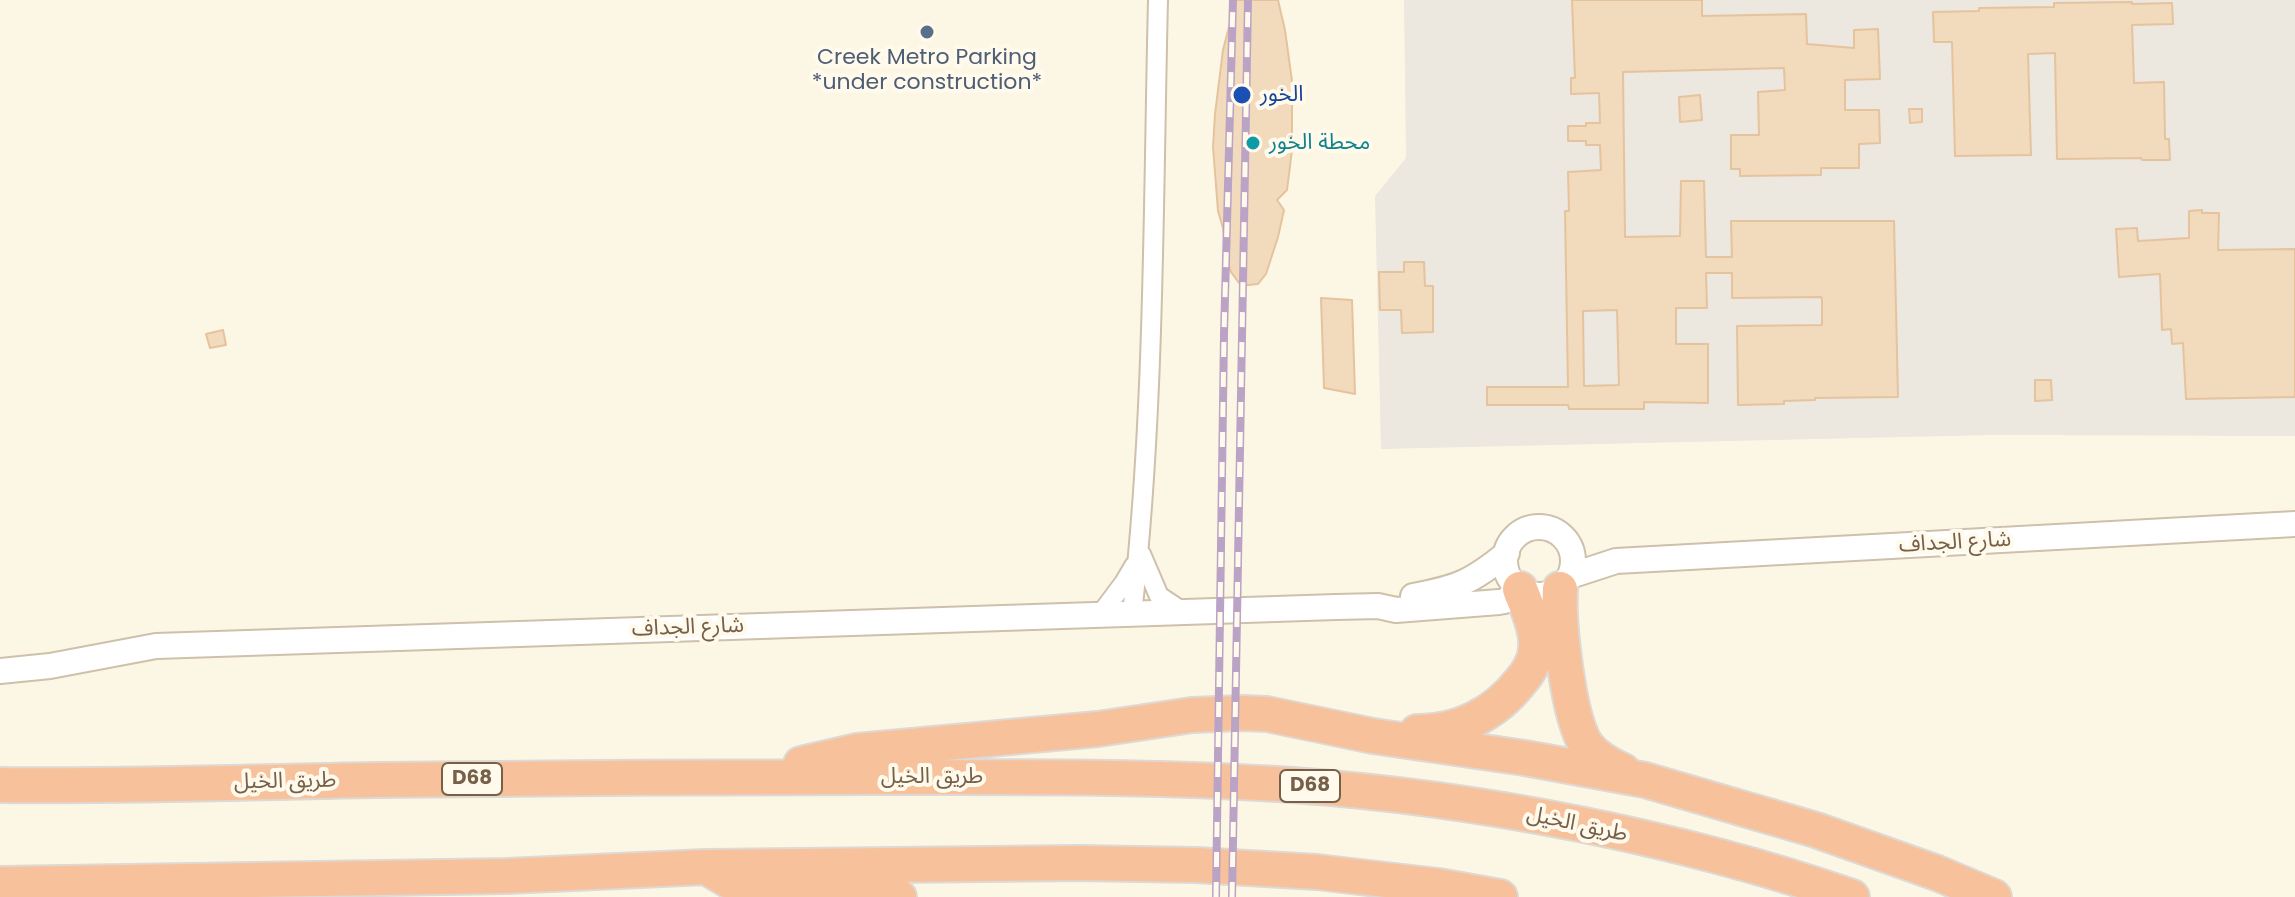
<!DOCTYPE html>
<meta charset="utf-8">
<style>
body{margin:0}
canvas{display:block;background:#fcf7e5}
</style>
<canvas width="2295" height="897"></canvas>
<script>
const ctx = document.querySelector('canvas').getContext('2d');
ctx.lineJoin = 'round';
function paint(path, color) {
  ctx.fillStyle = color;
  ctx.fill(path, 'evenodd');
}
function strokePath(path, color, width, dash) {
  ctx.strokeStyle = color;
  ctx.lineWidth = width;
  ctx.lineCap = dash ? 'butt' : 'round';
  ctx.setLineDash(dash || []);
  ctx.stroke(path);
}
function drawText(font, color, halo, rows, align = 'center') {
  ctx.font = font + ' Poppins,"Noto Sans Arabic",sans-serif';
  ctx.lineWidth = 8;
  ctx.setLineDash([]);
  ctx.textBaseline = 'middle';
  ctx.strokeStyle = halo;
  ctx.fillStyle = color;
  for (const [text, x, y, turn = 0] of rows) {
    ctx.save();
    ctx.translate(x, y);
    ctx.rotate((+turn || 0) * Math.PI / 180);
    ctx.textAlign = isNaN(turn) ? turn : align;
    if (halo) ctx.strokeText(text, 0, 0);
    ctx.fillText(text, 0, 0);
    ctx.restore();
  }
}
paint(new Path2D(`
 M1404 0H2295V436L1993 435 1381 449 1375 196 1406 158Z`), '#ece7df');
const building = new Path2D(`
 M1236 0H1278L1285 30 1292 81V150L1287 190 1277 200 1284 210 1278 237 1266 274 1258 284 1248 285 1239 283 1231 272 1226 256 1223 228 1218 211 1213 147 1215 114 1223 50Z
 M1572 0H1702V16L1806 14 1807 44 1854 48V30L1878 29 1880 79 1845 80V110H1879L1880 143 1859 144V168H1821V175L1740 176V169H1731V135H1759L1758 92 1785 90 1784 68 1623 72 1625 237 1680 236 1681 181H1704L1706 257H1732L1731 221H1894L1898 397 1815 398V400L1784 401V404L1738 405 1737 326 1822 325V299L1821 297 1732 298V273H1706L1707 308H1676V344H1708V403L1644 402V409H1569L1568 405H1487V387H1568L1565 211H1569L1568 172 1601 170 1600 145H1586V141H1568V126H1586V123H1600L1599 93 1571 94V78H1575ZM1617 310 1619 385 1584 386 1583 311Z
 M2132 2V4L2172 3 2173 24 2132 25 2134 83 2164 82 2165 139H2169L2170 160H2142L2141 158 2057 159 2055 53 2028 54 2031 155 1955 156 1952 42H1934L1933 12 1979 11V8L2054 7V3Z
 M1700 95 1702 120 1680 122 1679 97Z
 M1909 109H1922V122L1910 123Z
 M2202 210V213H2219L2218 250 2295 249V397L2186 399 2183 343 2172 344 2171 329 2162 330 2160 274 2119 277 2116 229 2137 228 2138 241 2189 238V211Z
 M1404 262H1424L1425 286H1433V332L1402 333 1401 310H1380L1379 272H1404Z
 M1321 298 1352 300 1355 394 1324 388Z
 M223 330 226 345 210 348 206 334Z
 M2035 380H2051L2052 400 2035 401Z`);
paint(building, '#f2dabc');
strokePath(building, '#e5c39d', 2);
const minor = new Path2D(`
 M1141 554 1159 596 1183 612
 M1132 614C1155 412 1153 203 1158 0
 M1100 615 1124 583 1134 566`);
const tertiary = new Path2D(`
 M1505 561a34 34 0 1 1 68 0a34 34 0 1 1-68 0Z
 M1570 576 1616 561 2295 524
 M1413 596C1457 588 1472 582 1507 553
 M0 671 50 666 156 646 1336 607 1378 606 1396 610 1499 602 1505 601 1520 589`);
const motorway = new Path2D(`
 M1560 589C1558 623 1568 719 1587 746 1596 758 1609 765 1623 771
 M1417 732C1457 733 1495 714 1520 682 1528 673 1535 662 1536 649 1538 629 1527 608 1520 589
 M801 764 857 751 1098 729 1192 715 1242 713 1267 714 1373 736 1525 758 1645 780 1816 830 1937 873 1994 897
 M0 785C125 787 250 782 375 780 547 778 718 777 890 777 1025 777 1159 776 1293 785 1476 798 1679 837 1852 897
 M706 867 743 889 761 895 899 897
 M0 884 507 876 706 867 1079 863 1196 865 1317 872 1438 886 1500 897`);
strokePath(minor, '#cec0ab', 22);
strokePath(tertiary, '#cec0ab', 28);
strokePath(motorway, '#ded9d4', 38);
strokePath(minor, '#fff', 18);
strokePath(tertiary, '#fff', 24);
strokePath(motorway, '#f7c19b', 34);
const rail = new Path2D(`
 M1216 897 1224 334 1233 0
 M1232 897 1248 0`);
strokePath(rail, '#bba3c6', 8);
strokePath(rail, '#fffaeb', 5, [15]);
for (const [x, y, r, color] of [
 [927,32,8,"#5c6f8a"],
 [1242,95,10,"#1a4fb4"],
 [1253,143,8,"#0f9aa8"]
]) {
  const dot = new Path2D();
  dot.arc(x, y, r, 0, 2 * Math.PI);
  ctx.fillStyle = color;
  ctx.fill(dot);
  strokePath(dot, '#fffaeb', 3);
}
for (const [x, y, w] of [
 [472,779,60],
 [1310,786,60]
]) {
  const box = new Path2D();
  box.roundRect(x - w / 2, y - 16, w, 32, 6);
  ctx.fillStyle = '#fffaeb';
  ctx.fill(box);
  strokePath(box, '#76604a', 2);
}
drawText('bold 20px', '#76604a', null, [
 ["D68",472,779],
 ["D68",1310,786]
]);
drawText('22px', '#4e5e75', '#fffaeb', [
 ["Creek Metro Parking",927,58],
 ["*under construction*",927,83]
]);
drawText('22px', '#164399', '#fffaeb', [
 ["الخور",1260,95]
], 'left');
drawText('22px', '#0d838f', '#fffaeb', [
 ["محطة الخور",1269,143]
], 'left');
drawText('22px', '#76604a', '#fffaeb', [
 ["شارع الجداف",1955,543,-3],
 ["شارع الجداف",688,628,-2],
 ["طريق الخيل",932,777],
 ["طريق الخيل",285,782,-1],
 ["طريق الخيل",1577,825,12]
]);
</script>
